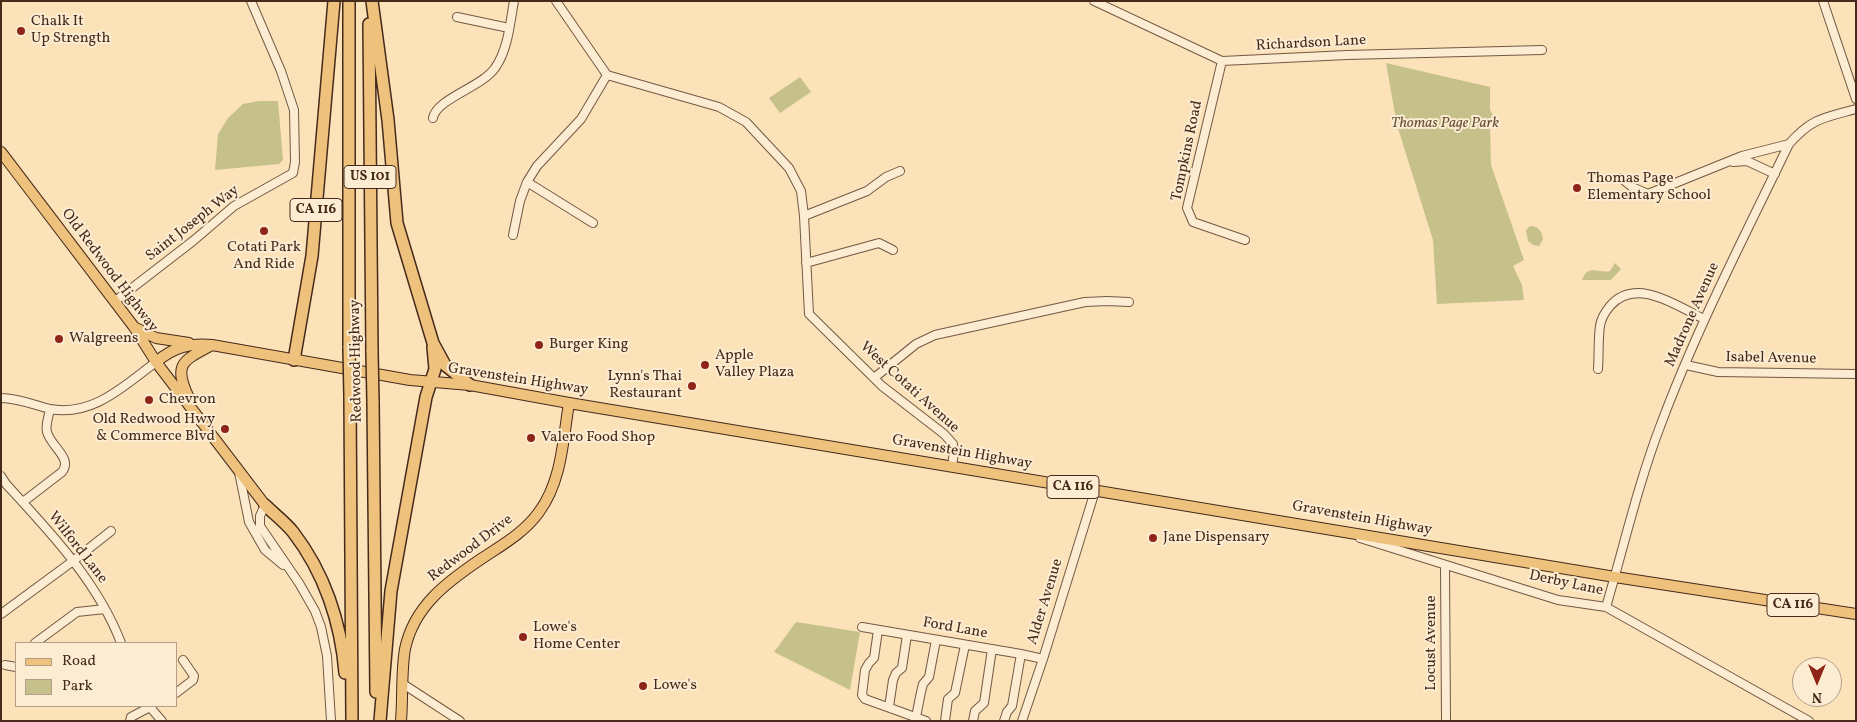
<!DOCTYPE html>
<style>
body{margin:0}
#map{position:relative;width:1857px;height:722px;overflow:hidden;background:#fbe2b8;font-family:Vollkorn,serif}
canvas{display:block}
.frame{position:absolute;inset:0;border:2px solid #462a1c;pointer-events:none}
.legend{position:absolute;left:15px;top:642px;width:162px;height:65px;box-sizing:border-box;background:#fcecd1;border:1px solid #b39e89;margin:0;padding:6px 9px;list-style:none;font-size:15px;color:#462a1c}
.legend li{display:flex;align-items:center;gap:10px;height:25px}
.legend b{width:25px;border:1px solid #b39e89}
.north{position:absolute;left:1792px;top:657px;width:50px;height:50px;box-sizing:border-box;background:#fcecd1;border:1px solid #b39e89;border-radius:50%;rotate:180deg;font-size:14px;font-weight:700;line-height:20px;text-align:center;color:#462a1c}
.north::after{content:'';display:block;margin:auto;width:18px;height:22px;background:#8f2418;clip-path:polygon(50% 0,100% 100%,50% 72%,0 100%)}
</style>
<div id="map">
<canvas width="1857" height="722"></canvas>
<div class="frame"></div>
<ul class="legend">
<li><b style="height:6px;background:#eec17c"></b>Road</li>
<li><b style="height:14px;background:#c6c18a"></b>Park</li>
</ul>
<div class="north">N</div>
</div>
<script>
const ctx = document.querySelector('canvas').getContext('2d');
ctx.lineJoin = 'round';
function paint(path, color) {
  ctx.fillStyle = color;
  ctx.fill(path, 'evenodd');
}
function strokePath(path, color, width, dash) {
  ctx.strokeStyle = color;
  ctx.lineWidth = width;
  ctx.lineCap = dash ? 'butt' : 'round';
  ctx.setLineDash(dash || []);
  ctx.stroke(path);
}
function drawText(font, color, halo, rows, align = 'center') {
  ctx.font = font + ' Vollkorn,serif';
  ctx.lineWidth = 4;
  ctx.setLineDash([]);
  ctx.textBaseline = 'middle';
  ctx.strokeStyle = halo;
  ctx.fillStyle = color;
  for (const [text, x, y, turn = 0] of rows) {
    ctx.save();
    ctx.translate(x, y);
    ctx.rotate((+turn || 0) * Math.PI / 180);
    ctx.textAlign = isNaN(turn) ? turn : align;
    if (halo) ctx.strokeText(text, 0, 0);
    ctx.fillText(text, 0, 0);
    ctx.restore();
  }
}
paint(new Path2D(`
 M1386 63 1490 87V110L1494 117 1490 126 1491 165 1524 260 1513 266 1522 285 1524 300 1437 304 1433 240 1397 125Z
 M800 77 811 92 780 113 769 98Z
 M259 101H278L283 160 279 164 215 170 218 134 228 118 243 104Z
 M1530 226C1538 226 1542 231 1543 239L1539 246 1533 245 1528 241 1526 230Z
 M1615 263 1621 269 1611 280H1582C1588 263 1598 274 1610 271Z
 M796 622 860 632 850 690 774 652Z`), '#c6c18a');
const minor = new Path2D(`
 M556 1 607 75 719 107 746 122 789 168 801 191 804 216 809 314 882 386 944 434 953 444 954 451 952 467
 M1094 1 1222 61 1347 55 1542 50
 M1823 1 1856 99
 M457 17 509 28
 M1222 61 1187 208 1193 222 1245 240
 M433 118C436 99 482 87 495 68 508 50 510 23 514 1
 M1733 162 1747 161 1775 174
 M1621 178 1632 187 1648 194 1742 156 1789 144
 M527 182 593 223
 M804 216 867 191 886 177 900 171
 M513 235 520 201 527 182 537 166 581 119 607 75
 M806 263 879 243 893 250
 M114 302 193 241 234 206 293 173 295 162 294 110 281 71 251 1
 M1686 365 1718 372 1856 374
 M1598 369C1599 355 1598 340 1600 326 1601 319 1605 312 1610 306 1636 276 1677 306 1704 319
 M874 378 916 344 935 335 1085 302 1107 301 1129 302
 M1 398C18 398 34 405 50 409 93 417 125 385 156 362
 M239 472 249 522 265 550 283 565
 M1 476 6 484C50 532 98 582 121 643
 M23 502 62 472C73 458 51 447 47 432 45 425 49 416 50 409
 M265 505 260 516V526L299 583 315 611 321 627 327 656 331 721
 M1360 538 1558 600 1606 607 1809 721
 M1445 566 1446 721
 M1606 607C1624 546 1638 484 1661 424 1697 328 1744 237 1789 144 1812 118 1823 118 1856 109
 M1 614 73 561 111 531
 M862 627 1021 654 1043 659
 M878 630 874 658 869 663 865 670 862 695 865 699 926 721
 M35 643 77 612 105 609
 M5 665 16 667
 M403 684 460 721
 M176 693 193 680 194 676 183 660
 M149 706 162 721
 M889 707 893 680 896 673 902 668 907 635
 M916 717 921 692 923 684 929 677 936 640
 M130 721 131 717 152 706
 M945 721 948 699 955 693 965 645
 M973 721 975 711 984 703 992 649
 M1004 721 1007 712 1012 706 1021 654
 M1022 721 1043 659 1095 491`);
const major = new Path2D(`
 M1 152 134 327 156 362 265 505
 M136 328 156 338 189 343
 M156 362C174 347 189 343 212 345L410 380 470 385 569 403 1615 577 1856 614
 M189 398C173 364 182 361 212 345
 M401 721C403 697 401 672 405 649 414 606 447 582 481 559 502 545 524 533 539 512 562 481 563 439 569 403`);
const highway = new Path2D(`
 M372 1 388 120 397 223 433 343 445 365 470 385
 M369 24 372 352
 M349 348V1
 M294 360 312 256 334 1
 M350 396 352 721
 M373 401 376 692
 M265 505C274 514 285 522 293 532 324 572 341 622 345 673
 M380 721 391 591 426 397 435 369 433 347`);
strokePath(minor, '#735843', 10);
strokePath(major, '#462a1c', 12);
strokePath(highway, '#462a1c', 14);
strokePath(minor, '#fcecd1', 8);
strokePath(major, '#eec17c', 10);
strokePath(highway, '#eec17c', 11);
const highwayBridge = new Path2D(`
 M349 348 350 396
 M372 352 373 401`);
strokePath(highwayBridge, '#462a1c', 14, []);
strokePath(highwayBridge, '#eec17c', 11);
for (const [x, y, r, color] of [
 [21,31,5,"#8f2418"],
 [1577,188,5,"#8f2418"],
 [264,231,5,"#8f2418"],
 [59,339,5,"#8f2418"],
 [539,345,5,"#8f2418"],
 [705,365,5,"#8f2418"],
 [692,386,5,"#8f2418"],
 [149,400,5,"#8f2418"],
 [225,429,5,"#8f2418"],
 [531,438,5,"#8f2418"],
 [1153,538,5,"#8f2418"],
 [523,637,5,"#8f2418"],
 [643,686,5,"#8f2418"]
]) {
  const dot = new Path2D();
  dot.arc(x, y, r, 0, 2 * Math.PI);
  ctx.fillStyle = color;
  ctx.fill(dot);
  strokePath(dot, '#fcecd1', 2);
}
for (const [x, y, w] of [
 [370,177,52],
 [316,210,52],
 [1073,487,52],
 [1793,605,52]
]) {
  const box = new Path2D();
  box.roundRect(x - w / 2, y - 11.5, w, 23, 4);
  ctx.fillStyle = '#fcecd1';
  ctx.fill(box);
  strokePath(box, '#462a1c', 1);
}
drawText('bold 14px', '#462a1c', null, [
 ["US 101",370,177],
 ["CA 116",316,210],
 ["CA 116",1073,487],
 ["CA 116",1793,605]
]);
drawText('15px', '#462a1c', '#fcecd1', [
 ["Chalk It",31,22],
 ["Up Strength",31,39],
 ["Thomas Page",1587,179],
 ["Elementary School",1587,196],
 ["Cotati Park",264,248,"center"],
 ["And Ride",264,265,"center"],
 ["Walgreens",69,339],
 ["Burger King",549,345],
 ["Apple",715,356],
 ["Valley Plaza",715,373],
 ["Lynn's Thai",682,377,"right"],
 ["Restaurant",682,394,"right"],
 ["Chevron",159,400],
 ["Old Redwood Hwy",215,420,"right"],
 ["& Commerce Blvd",215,437,"right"],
 ["Valero Food Shop",541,438],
 ["Jane Dispensary",1163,538],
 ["Lowe's",533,628],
 ["Home Center",533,645],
 ["Lowe's",653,686]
], 'left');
drawText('15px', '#462a1c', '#fcecd1', [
 ["Richardson Lane",1311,44,-3],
 ["Tompkins Road",1188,151,-78],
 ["Saint Joseph Way",193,224,-38],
 ["Old Redwood Highway",109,271,53],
 ["Madrone Avenue",1693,315,-66],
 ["Isabel Avenue",1771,359,1],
 ["Redwood Highway",357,361,-91],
 ["Gravenstein Highway",518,380,9],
 ["West Cotati Avenue",909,388,42],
 ["Gravenstein Highway",962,453,10],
 ["Gravenstein Highway",1362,519,10],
 ["Wilford Lane",77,548,52],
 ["Redwood Drive",471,549,-37],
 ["Derby Lane",1566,584,12],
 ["Alder Avenue",1046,602,-73],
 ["Ford Lane",955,629,10],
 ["Locust Avenue",1432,643,-90]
]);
drawText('italic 15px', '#665038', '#fcecd1', [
 ["Thomas Page Park",1445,124]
]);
</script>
